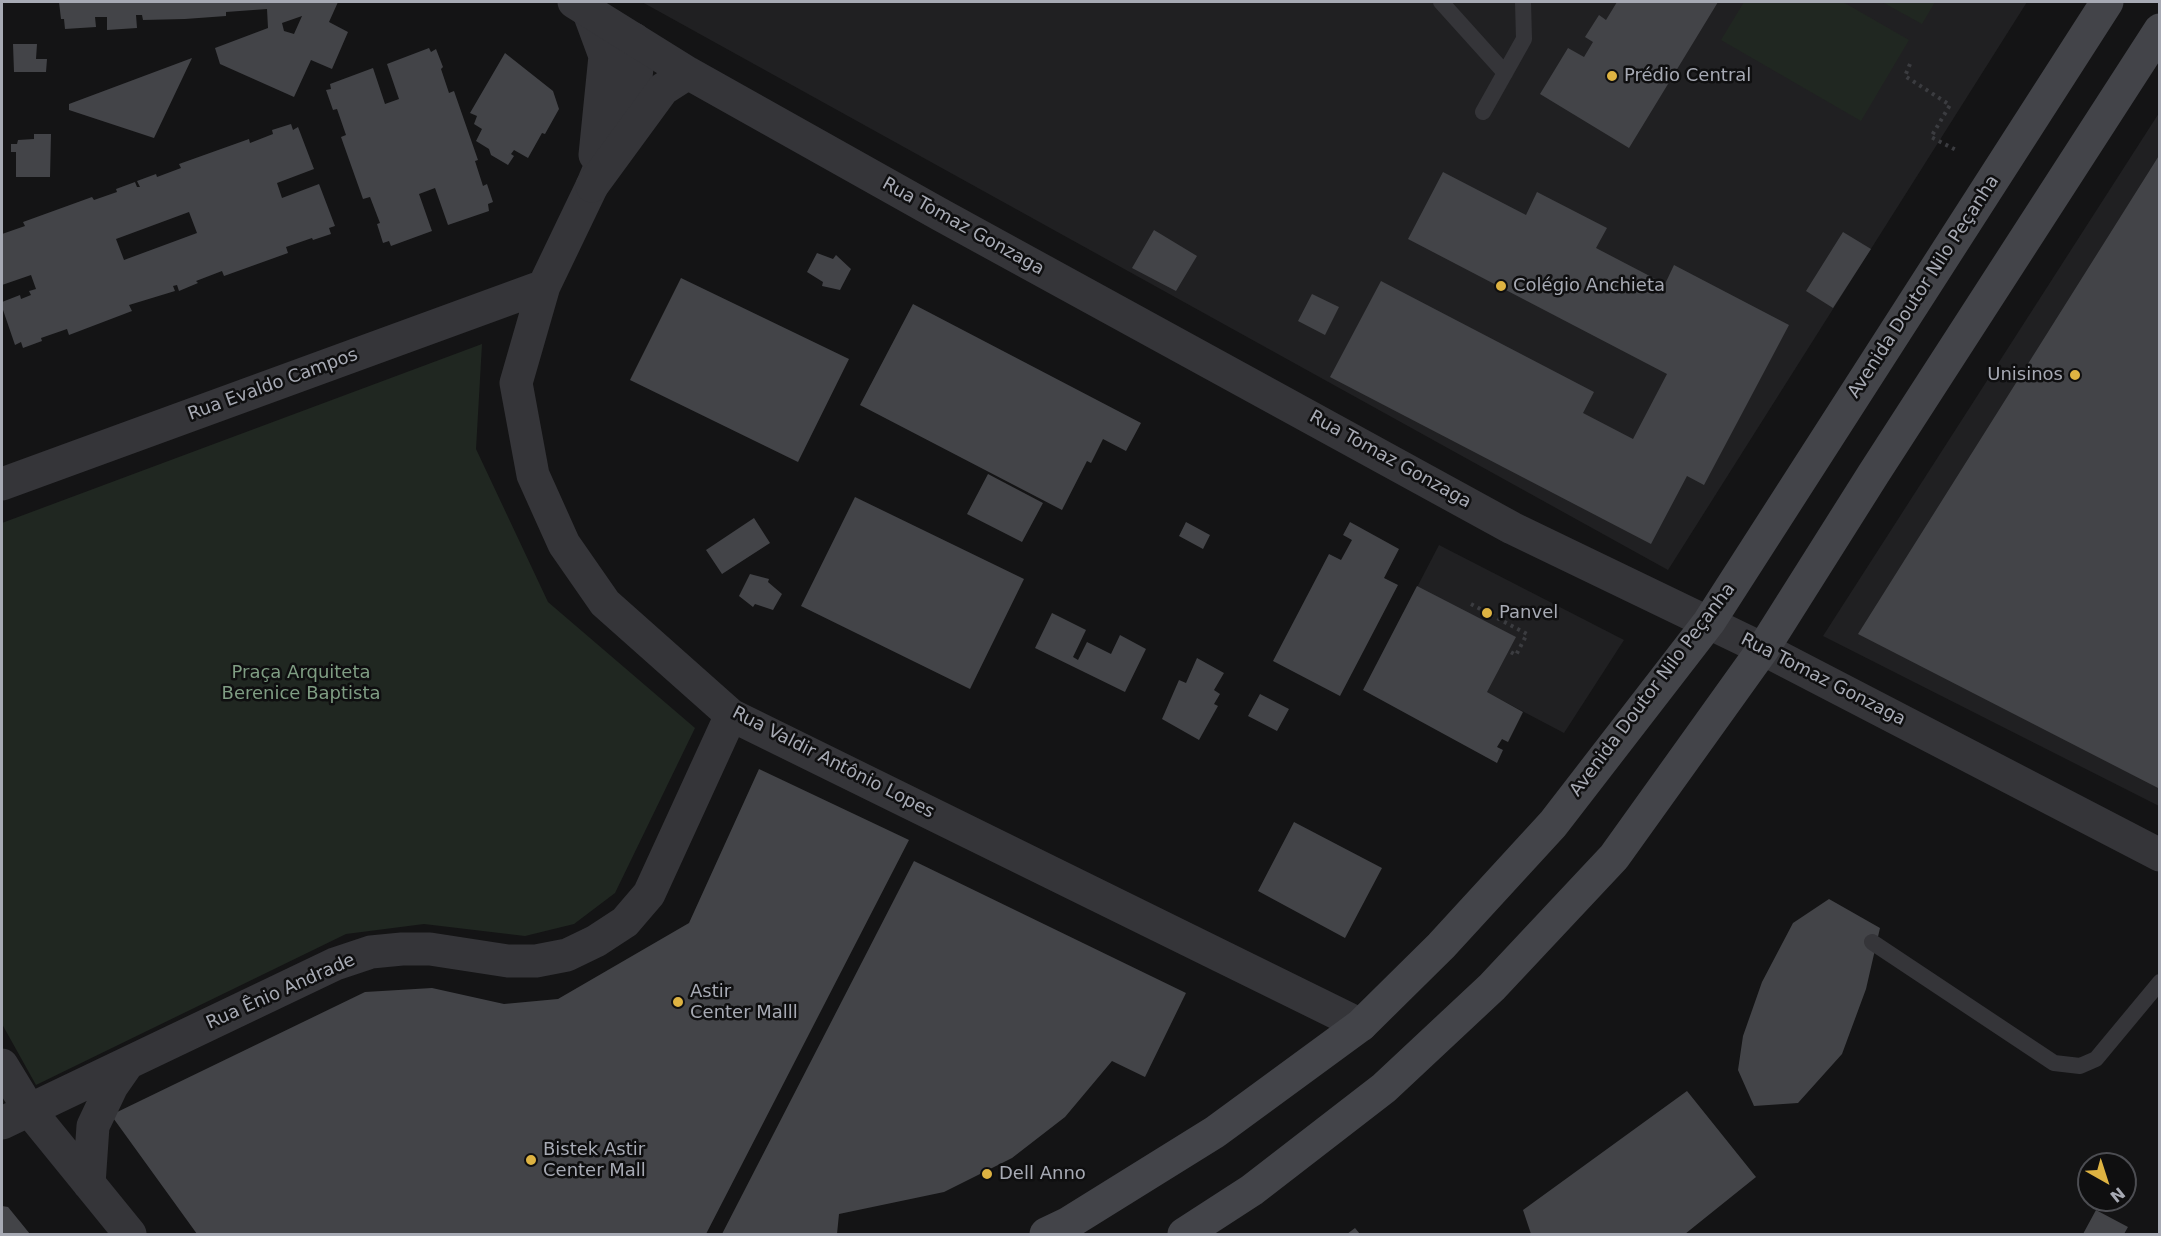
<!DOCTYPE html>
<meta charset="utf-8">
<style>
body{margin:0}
#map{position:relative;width:2161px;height:1236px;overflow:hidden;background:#141415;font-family:"DejaVu Sans",sans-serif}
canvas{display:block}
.frame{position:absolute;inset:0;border:3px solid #a7aab4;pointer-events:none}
.north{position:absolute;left:2077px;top:1152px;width:60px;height:60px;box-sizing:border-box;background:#0f0f10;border:2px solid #4c4d52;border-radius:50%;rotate:141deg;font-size:16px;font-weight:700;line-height:24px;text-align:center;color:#a7aab4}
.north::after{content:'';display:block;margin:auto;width:21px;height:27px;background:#deb342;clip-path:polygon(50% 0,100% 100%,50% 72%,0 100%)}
</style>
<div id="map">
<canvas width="2161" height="1236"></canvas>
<div class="frame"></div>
<div class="north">N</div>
</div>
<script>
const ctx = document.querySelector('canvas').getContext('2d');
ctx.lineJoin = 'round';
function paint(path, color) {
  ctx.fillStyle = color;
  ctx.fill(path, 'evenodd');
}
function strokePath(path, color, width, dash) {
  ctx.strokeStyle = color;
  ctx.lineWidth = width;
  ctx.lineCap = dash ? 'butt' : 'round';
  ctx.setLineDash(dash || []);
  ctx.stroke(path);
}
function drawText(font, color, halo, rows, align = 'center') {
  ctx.font = font + ' "DejaVu Sans",sans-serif';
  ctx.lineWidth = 5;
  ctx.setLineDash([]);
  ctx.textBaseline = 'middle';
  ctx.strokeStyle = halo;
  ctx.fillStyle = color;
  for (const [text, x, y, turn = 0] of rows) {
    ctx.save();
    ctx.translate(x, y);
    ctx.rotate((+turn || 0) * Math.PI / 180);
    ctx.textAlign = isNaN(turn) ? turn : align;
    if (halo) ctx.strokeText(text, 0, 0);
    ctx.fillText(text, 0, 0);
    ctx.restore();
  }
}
paint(new Path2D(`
 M642 2H2027L1668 570Z
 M2159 113V806L1823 636Z
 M1439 545 1624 640 1564 733 1389 641Z`), '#202022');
paint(new Path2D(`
 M1744 2H1843L1909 40 1861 121 1721 40Z
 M1882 2H1935L1922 24Z
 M482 344 476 449 548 602 695 728 615 893 574 924 525 936 424 924 346 934 36 1085 2 1024V523Z`), '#202721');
paint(new Path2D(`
 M59 2H338L329 22 348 32 332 69 311 60 294 97 220 64 215 48 268 28 267 9 226 12V16L185 19 143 20 142 15H136L137 28 107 30V17H95L96 27 65 29 64 19H61ZM302 16 294 34 284 31 282 23Z
 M1617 2H1718L1629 148 1540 94 1568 48 1584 57 1593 42 1585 37 1599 15 1606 20Z
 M13 44H37L36 59H47L46 72H14Z
 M429 48 431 52 436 49 443 67 441 69 449 93 454 91 478 160 475 161 483 186 487 184 493 202 488 204 489 211 448 225 435 188 419 194 432 231 391 246 389 241 383 243 377 224 380 223 370 197 363 199 341 137 346 135 337 109 333 110 326 90 331 89 330 84 373 68 385 104 399 99 387 64Z
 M505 53 553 91 559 109 545 134 542 133 528 158 514 150 511 154 514 156 508 165 491 155 489 149 476 141 482 129 474 124 477 116 470 113Z
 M192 58 154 138 69 110V104Z
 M291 124 293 130 298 127 314 169 277 183 282 198 319 184 335 226 329 228 331 234 313 240 312 238 286 247 288 253 224 276 222 271 196 281 198 283 179 291 177 285 173 286 175 291 129 305 132 311 69 335 67 329 41 338 42 341 23 348 21 342 15 345 2 307V302L20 295 21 299 31 295 29 291 36 289 31 275 2 285V234L25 226 23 222 92 197 94 200 117 192 116 189 135 182 137 187H140L137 181 156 174 157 177 181 168 179 164 249 139 250 143 273 134 272 130ZM189 212 197 233 124 260 116 239Z
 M34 134H51L50 177H16V152H11V144H17L18 140 34 139Z
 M2160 154V789L1858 634Z
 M1443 172 1526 215 1537 192 1607 228 1596 248 1665 284 1674 265 1789 325 1704 485 1687 476 1651 544 1330 377 1381 281 1594 392 1583 413 1633 439 1667 374 1408 239Z
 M1154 230 1197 256 1176 291 1132 268Z
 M1843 232 1871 249 1833 308 1806 291Z
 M817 253 833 259 836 255 851 269 840 290 822 286 823 282 807 272Z
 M681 278 849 359 798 462 630 380Z
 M1312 294 1339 307 1325 335 1298 321Z
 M913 304 1141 423 1126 451 1103 439 1091 463 1087 461 1062 510 860 405Z
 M988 474 1043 503 1022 542 967 514Z
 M855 497 1024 579 970 689 801 606Z
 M754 518 770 543 722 574 706 550Z
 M1186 522 1210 535 1203 549 1179 536Z
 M1350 522 1399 549 1384 578 1398 585 1340 696 1273 661 1329 554 1341 560 1352 540 1343 535Z
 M750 574 769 579 768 582 782 594 773 610 755 604 753 607 739 596Z
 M1417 586 1516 637 1487 692 1523 712 1508 742 1502 739 1497 747 1503 750 1497 763 1363 690Z
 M1052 613 1086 630 1073 657 1078 660 1087 642 1111 654 1120 635 1146 649 1125 692 1035 648Z
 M1197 658 1224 673 1214 690 1220 694 1214 704 1218 706 1199 740 1162 719 1179 680 1186 683Z
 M1260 694 1289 709 1277 731 1248 716Z
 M759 769 909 840 706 1234H197L111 1115 365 992 432 988 504 1004 558 999 689 923Z
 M1294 822 1382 868 1345 938 1258 891Z
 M914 861 1186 993 1145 1077 1112 1061 1065 1117 1012 1158 944 1192 839 1214 837 1234H722Z
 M1829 899 1880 928 1866 989 1842 1054 1798 1103 1754 1106 1738 1070 1743 1036 1762 982 1793 923Z
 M1687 1091 1756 1177 1685 1234H1531L1523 1210Z
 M2 1206 8 1207 30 1234H2Z
 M2096 1210 2128 1227 2124 1234H2083Z
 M1355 1228 1360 1234H1347Z`), '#434448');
strokePath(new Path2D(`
 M1910 64 1905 76 1950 105 1931 137 1958 151
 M1471 604 1527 634 1516 655 1509 651`), '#3b3c40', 4, [3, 4.5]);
strokePath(new Path2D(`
 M1441 2 1505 73
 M1483 112 1524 39 1523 2
 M1872 942 2054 1063 2080 1066 2096 1059 2160 982`), '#353539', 16);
strokePath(new Path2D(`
 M588 10 605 56 595 155
 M634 39 637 68 635 85 592 186 544 286 516 383 533 475 564 544 605 603 731 715 1361 1025
 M2 484 544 286
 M2 1065 30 1111 130 1234
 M2 1123 335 964 371 952 402 949H430L508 961H536L567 955 596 941 625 922 649 894 731 715
 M89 1184 93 1126 112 1086 128 1063`), '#353539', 33);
strokePath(new Path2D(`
 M574 2 688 73 941 215 1512 528 1763 649 2160 855
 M592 186 663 89 688 73`), '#353539', 33);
strokePath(new Path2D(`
 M1046 1234 1067 1224 1215 1132 1361 1025 1441 946 1553 824 1709 622 2107 2
 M1184 1234 1252 1190 1384 1088 1492 987 1614 857 1763 649 1874 473 2160 30`), '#434449', 33);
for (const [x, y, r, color] of [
 [1612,76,6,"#deb342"],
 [1501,286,6,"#deb342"],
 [2075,375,6,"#deb342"],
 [1487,613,6,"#deb342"],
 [678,1002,6,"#deb342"],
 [531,1160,6,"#deb342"],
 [987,1174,6,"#deb342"]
]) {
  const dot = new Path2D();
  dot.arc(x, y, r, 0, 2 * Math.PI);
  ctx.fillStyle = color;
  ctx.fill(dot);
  strokePath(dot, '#0f0f10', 2);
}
drawText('18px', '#a7aab4', '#0f0f10', [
 ["Prédio Central",1624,76],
 ["Colégio Anchieta",1513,286],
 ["Unisinos",2063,375,"right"],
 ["Panvel",1499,613],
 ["Astir",690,992],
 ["Center Malll",690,1013],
 ["Bistek Astir",543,1150],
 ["Center Mall",543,1171],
 ["Dell Anno",999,1174]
], 'left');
drawText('18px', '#a7aab4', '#0f0f10', [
 ["Rua Tomaz Gonzaga",963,227,29],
 ["Avenida Doutor Nilo Peçanha",1924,287,-57],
 ["Rua Evaldo Campos",273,385,-20],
 ["Rua Tomaz Gonzaga",1390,460,29],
 ["Rua Tomaz Gonzaga",1823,680,27],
 ["Avenida Doutor Nilo Peçanha",1653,690,-53],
 ["Rua Valdir Antônio Lopes",833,763,27],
 ["Rua Ênio Andrade",281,992,-24]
]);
drawText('18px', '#7f9d83', '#0f0f10', [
 ["Praça Arquiteta",301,673],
 ["Berenice Baptista",301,694]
]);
</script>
